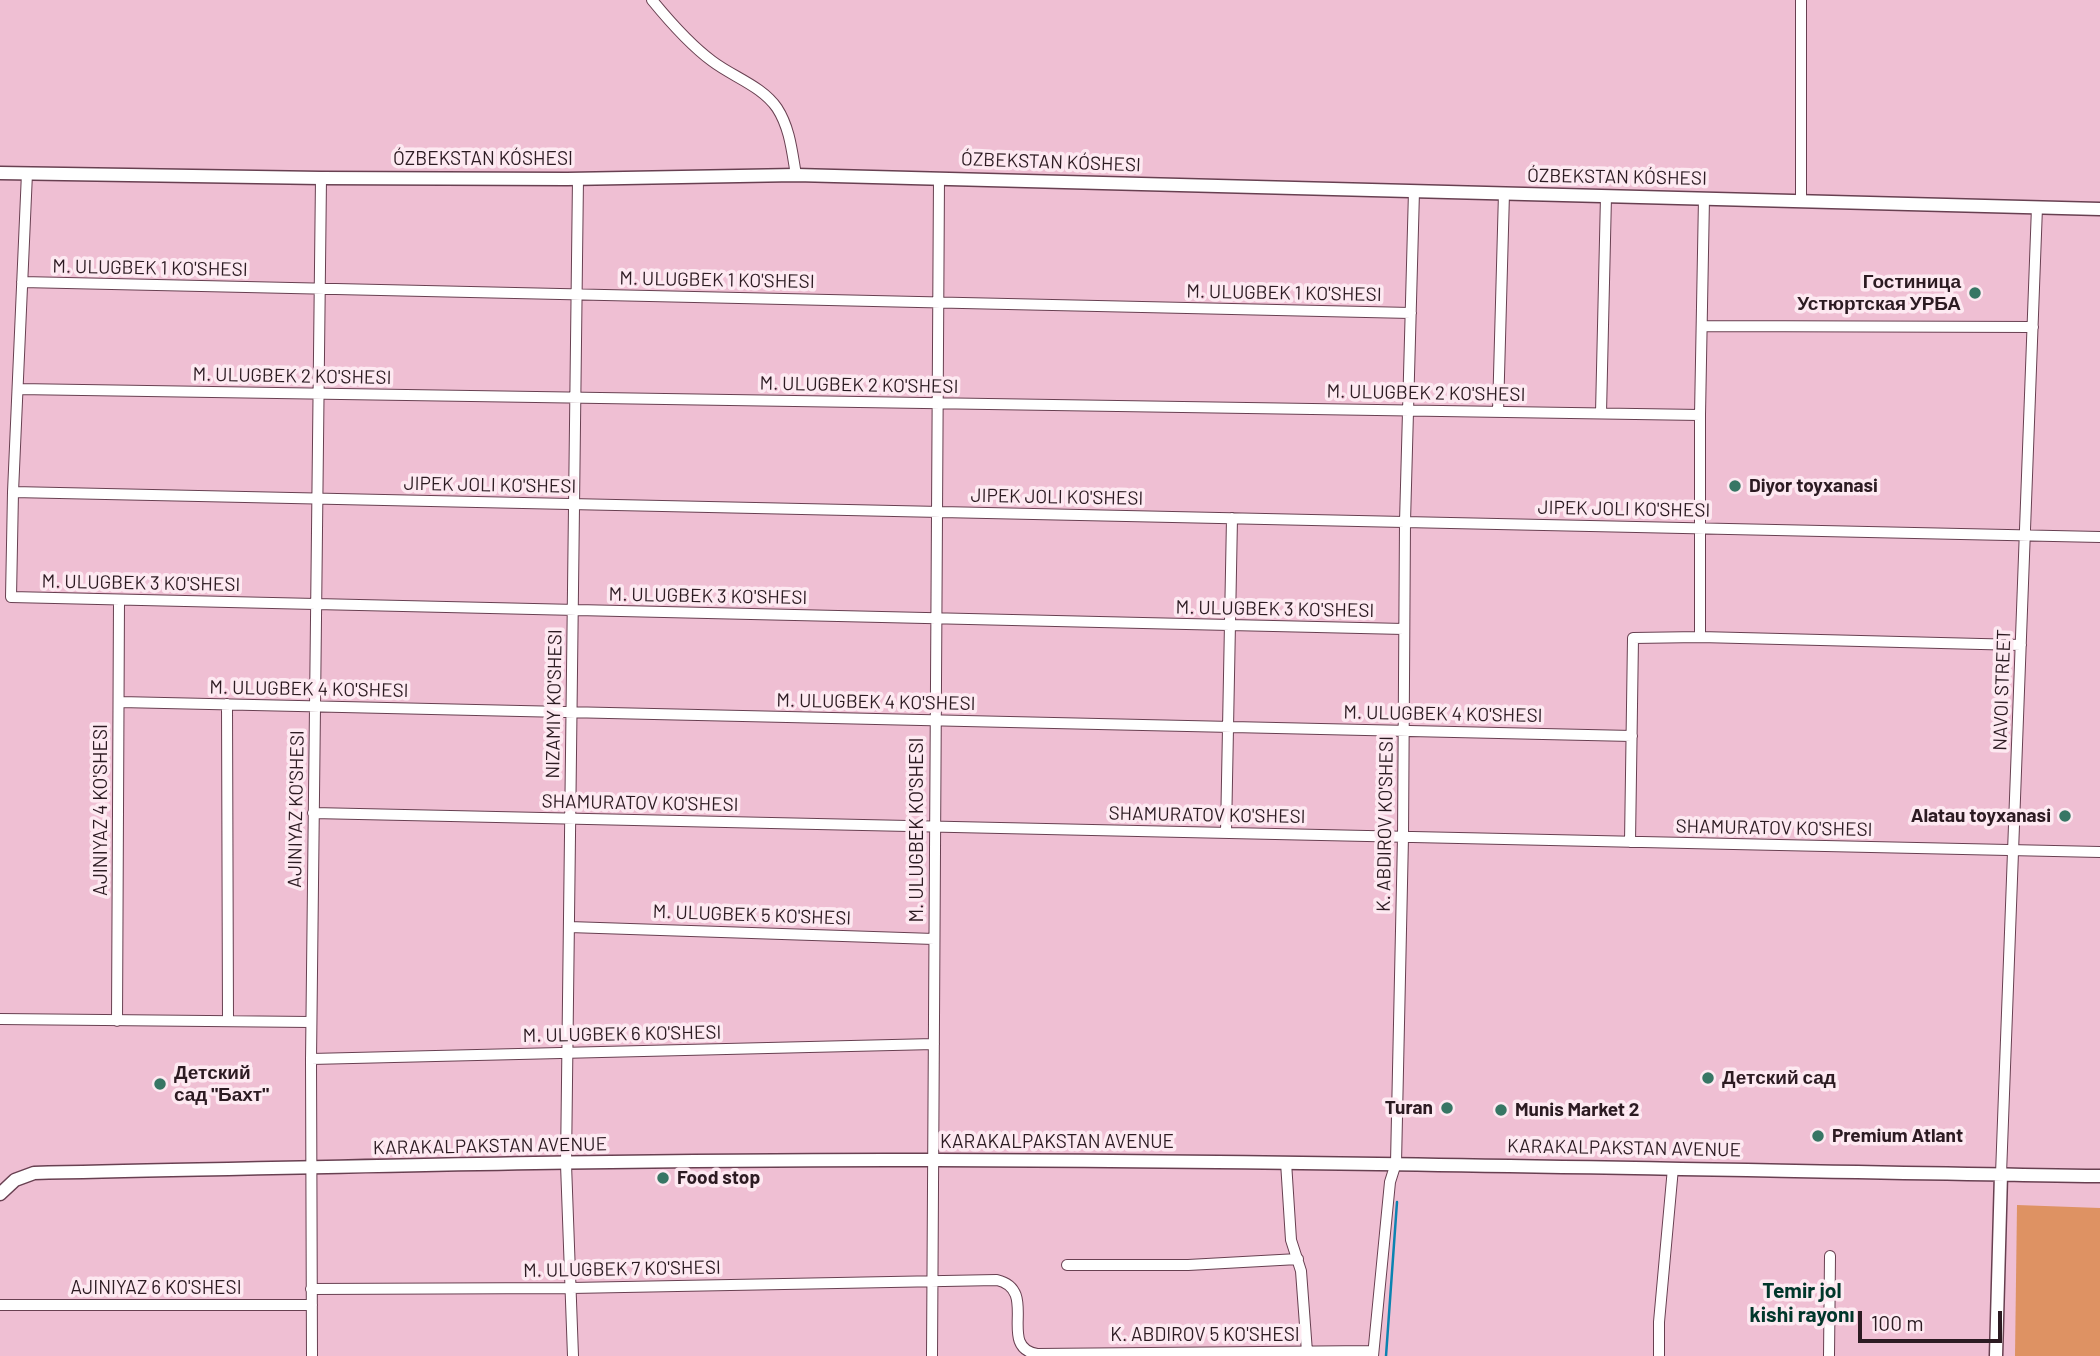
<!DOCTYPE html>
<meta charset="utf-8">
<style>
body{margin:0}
#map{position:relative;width:2100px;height:1356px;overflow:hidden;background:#efbfd3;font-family:Barlow,sans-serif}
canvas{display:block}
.scale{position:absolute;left:1858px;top:1311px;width:144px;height:32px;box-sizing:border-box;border:4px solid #2c1b22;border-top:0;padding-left:9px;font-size:21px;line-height:24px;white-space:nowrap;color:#2c1b22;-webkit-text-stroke:5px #fde9f1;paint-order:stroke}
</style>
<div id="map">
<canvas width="2100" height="1356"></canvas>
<div class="scale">100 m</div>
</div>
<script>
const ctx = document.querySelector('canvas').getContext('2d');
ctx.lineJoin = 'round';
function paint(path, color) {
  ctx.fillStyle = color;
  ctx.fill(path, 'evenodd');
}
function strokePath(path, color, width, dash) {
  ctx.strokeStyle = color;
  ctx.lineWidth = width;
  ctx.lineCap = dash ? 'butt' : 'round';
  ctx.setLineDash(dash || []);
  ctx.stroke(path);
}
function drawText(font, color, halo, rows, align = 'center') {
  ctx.font = font + ' Barlow,sans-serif';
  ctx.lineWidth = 7;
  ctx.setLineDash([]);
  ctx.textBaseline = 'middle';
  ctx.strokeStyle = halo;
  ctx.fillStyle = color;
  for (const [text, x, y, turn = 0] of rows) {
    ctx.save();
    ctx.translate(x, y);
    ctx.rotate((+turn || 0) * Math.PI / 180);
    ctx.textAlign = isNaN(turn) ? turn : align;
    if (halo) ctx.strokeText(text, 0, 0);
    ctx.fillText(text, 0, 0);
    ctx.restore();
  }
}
paint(new Path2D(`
 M2017 1205 2100 1208V1356H2015Z`), '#de9263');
strokePath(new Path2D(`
 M1386 1356 1397 1202`), '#0b83b1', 2.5);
const minor = new Path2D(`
 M652 0C670 22 689 44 712 61 733 77 762 86 777 108 790 128 792 152 796 175
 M27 173 13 492 11 597 1404 629
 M1801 201V0
 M22 282 1411 313
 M1702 326 2033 327
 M18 389 1700 415
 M1498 412 1504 193
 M1601 413 1606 196
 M13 492 2100 537
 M1700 637V415L1704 198
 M120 702 1632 736
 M227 704 228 1021
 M313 813 2100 852
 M1226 833 1232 518
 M1630 842 1633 638 1700 637 2021 645
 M569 927 934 939
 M0 1019 311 1022
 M117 1021 119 600
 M311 1059 934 1044
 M1286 1162 1291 1240 1301 1271 1307 1352
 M2001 1174 2037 207
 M1067 1265H1188L1298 1259
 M311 1289 571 1288 997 1280C1040 1290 996 1347 1037 1354L1373 1351
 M0 1305H312
 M312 1356 311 1059 321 178
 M573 1356 566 1164 578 178
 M932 1356 939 178
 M1373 1356 1390 1182 1396 1163 1403 837 1405 522 1414 191
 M1659 1356V1322L1673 1168
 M1829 1356 1830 1256`);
const tertiary = new Path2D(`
 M0 173 321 178 567 179 796 175 2100 209
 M0 1194 15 1180 34 1173C335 1167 636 1159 937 1160 1325 1161 1712 1170 2100 1176
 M1996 1356 2001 1174`);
strokePath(minor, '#684051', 12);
strokePath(tertiary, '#684051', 15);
strokePath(minor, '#fff', 10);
strokePath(tertiary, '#fff', 12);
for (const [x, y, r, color] of [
 [1975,293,7,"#377664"],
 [1735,486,7,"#377664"],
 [2065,816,7,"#377664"],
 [1708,1078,7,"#377664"],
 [160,1084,7,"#377664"],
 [1447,1108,7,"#377664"],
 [1501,1110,7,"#377664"],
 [1818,1136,7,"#377664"],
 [663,1178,7,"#377664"]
]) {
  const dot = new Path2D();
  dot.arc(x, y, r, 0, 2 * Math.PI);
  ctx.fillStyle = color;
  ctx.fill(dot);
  strokePath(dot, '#fde9f1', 2.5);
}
drawText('19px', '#2c1b22', '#fde9f1', [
 ["ÓZBEKSTAN KÓSHESI",483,159],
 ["ÓZBEKSTAN KÓSHESI",1051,162,2],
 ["ÓZBEKSTAN KÓSHESI",1617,177,1],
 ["M. ULUGBEK 1 KO'SHESI",150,268,1],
 ["M. ULUGBEK 1 KO'SHESI",717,280,1],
 ["M. ULUGBEK 1 KO'SHESI",1284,293,1],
 ["M. ULUGBEK 2 KO'SHESI",292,376,1],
 ["M. ULUGBEK 2 KO'SHESI",859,385,1],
 ["M. ULUGBEK 2 KO'SHESI",1426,393,1],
 ["JIPEK JOLI KO'SHESI",490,485,1],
 ["JIPEK JOLI KO'SHESI",1057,497,1],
 ["JIPEK JOLI KO'SHESI",1624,509,1],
 ["M. ULUGBEK 3 KO'SHESI",141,583,1],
 ["M. ULUGBEK 3 KO'SHESI",708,596,1],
 ["M. ULUGBEK 3 KO'SHESI",1275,609,1],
 ["M. ULUGBEK 4 KO'SHESI",309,689,1],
 ["NAVOI STREET",2002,690,-88],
 ["M. ULUGBEK 4 KO'SHESI",876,702,1],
 ["NIZAMIY KO'SHESI",554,704,-89],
 ["M. ULUGBEK 4 KO'SHESI",1443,714,1],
 ["SHAMURATOV KO'SHESI",640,803,1],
 ["AJINIYAZ KO'SHESI",296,809,-89],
 ["AJINIYAZ 4 KO'SHESI",101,810,-90],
 ["SHAMURATOV KO'SHESI",1207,815,1],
 ["K. ABDIROV KO'SHESI",1385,824,-89],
 ["SHAMURATOV KO'SHESI",1774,828,1],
 ["M. ULUGBEK KO'SHESI",917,830,-90],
 ["M. ULUGBEK 5 KO'SHESI",752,915,2],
 ["M. ULUGBEK 6 KO'SHESI",622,1034,-1],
 ["KARAKALPAKSTAN AVENUE",1057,1142],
 ["KARAKALPAKSTAN AVENUE",490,1146,-1],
 ["KARAKALPAKSTAN AVENUE",1624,1148,1],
 ["M. ULUGBEK 7 KO'SHESI",622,1269,-1],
 ["AJINIYAZ 6 KO'SHESI",156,1288],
 ["K. ABDIROV 5 KO'SHESI",1205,1335]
]);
drawText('bold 19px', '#2c1b22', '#fde9f1', [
 ["Гостиница",1961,282,"right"],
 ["Устюртская УРБА",1961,304,"right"],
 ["Diyor toyxanasi",1749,486],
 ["Alatau toyxanasi",2051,816,"right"],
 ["Детский",174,1073],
 ["сад \"Бахт\"",174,1095],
 ["Детский сад",1722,1078],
 ["Turan",1433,1108,"right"],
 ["Munis Market 2",1515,1110],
 ["Premium Atlant",1832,1136],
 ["Food stop",677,1178]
], 'left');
drawText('bold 21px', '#00372b', '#fde9f1', [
 ["Temir jol",1802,1291],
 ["kishi rayonı",1802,1315]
]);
</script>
